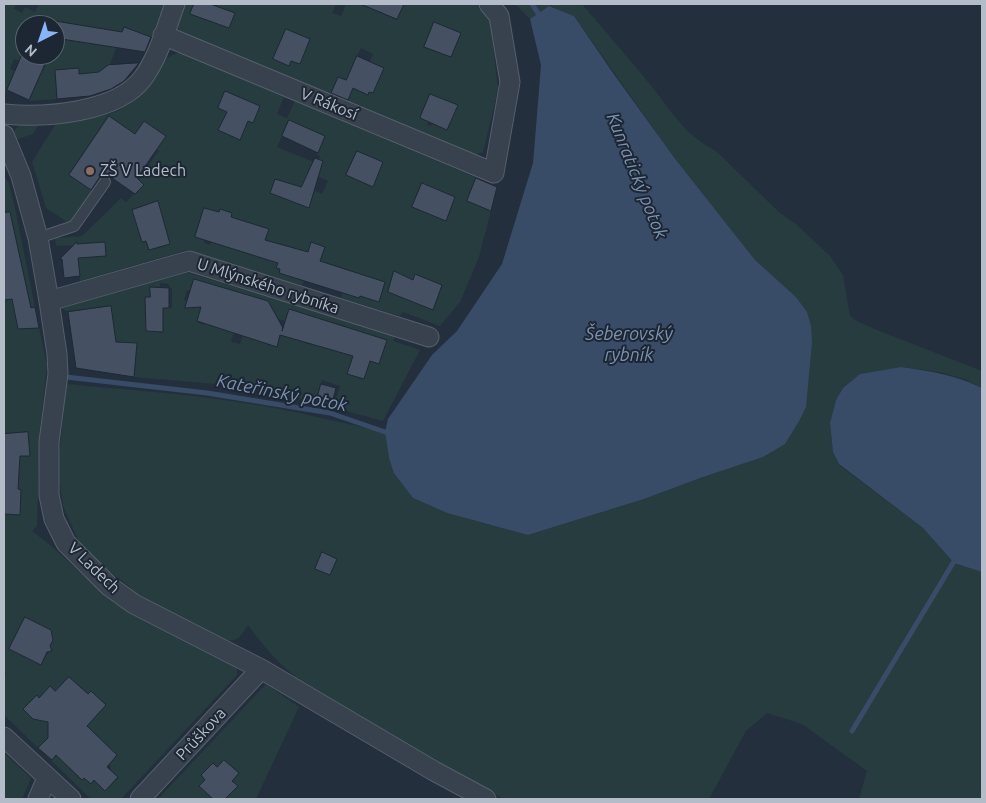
<!DOCTYPE html>
<meta charset="utf-8">
<style>
body{margin:0}
#map{position:relative;width:986px;height:803px;overflow:hidden;background:#242f3e;font-family:Ubuntu,sans-serif}
canvas{display:block}
.frame{position:absolute;inset:0;border:5px solid #b4bcc9;pointer-events:none}
.north{position:absolute;left:15px;top:15px;width:50px;height:50px;box-sizing:border-box;background:#1d2633;border:1px solid #59626f;border-radius:50%;rotate:221deg;font-size:14px;font-weight:700;line-height:20px;text-align:center;color:#b4bcc9}
.north::after{content:'';display:block;margin:auto;width:18px;height:22px;background:#8ab4f8;clip-path:polygon(50% 0,100% 100%,50% 72%,0 100%)}
</style>
<div id="map">
<canvas width="986" height="803"></canvas>
<div class="frame"></div>
<div class="north">N</div>
</div>
<script>
const ctx = document.querySelector('canvas').getContext('2d');
ctx.lineJoin = 'round';
function paint(path, color) {
  ctx.fillStyle = color;
  ctx.fill(path, 'evenodd');
}
function strokePath(path, color, width, dash) {
  ctx.strokeStyle = color;
  ctx.lineWidth = width;
  ctx.lineCap = dash ? 'butt' : 'round';
  ctx.setLineDash(dash || []);
  ctx.stroke(path);
}
function drawText(font, color, halo, rows, align = 'center') {
  ctx.font = font + ' Ubuntu,sans-serif';
  ctx.lineWidth = 4;
  ctx.setLineDash([]);
  ctx.textBaseline = 'middle';
  ctx.strokeStyle = halo;
  ctx.fillStyle = color;
  for (const [text, x, y, turn = 0] of rows) {
    ctx.save();
    ctx.translate(x, y);
    ctx.rotate((+turn || 0) * Math.PI / 180);
    ctx.textAlign = isNaN(turn) ? turn : align;
    if (halo) ctx.strokeText(text, 0, 0);
    ctx.fillText(text, 0, 0);
    ctx.restore();
  }
}
paint(new Path2D(`
 M4 4H16L14 9 22 13 25 7 35 12 39 4H168L153 38 124 27 110 64 99 72 79 74 78 68 68 69V75L55 76 57 99 29 101 40 76 32 72 35 67 43 71 50 55H55V38L111 47 40 14 35 25H25V49L20 61 14 59 10 69 15 71 5 94 4 93Z
 M183 4H194L190 14 211 22 234 13 217 7 218 4H336L332 13 341 16 346 4H371L370 8 397 19 404 4H475L483 7 490 17 498 90 483 152 470 157 347 104 353 88 368 94 369 92 373 93 384 68 370 61 373 54 361 48 346 80 338 77 329 97 181 34 176 23ZM434 22 461 33 451 57 424 47ZM430 94 458 105 447 129 432 124 431 126 427 125 428 122 420 118Z
 M515 4H582C604 30 627 56 649 83 671 110 683 134 716 151L780 213 796 224 830 256 843 275 850 316 855 320 877 330 982 371V388L965 379 939 372 902 367 860 374 843 388 836 400 830 423 833 452 839 465 923 528 954 563 982 572V799H859L867 771 802 724 767 713 746 731 709 799H504L413 748 304 683C281 667 265 648 248 625 239 638 239 642 222 640L134 597 129 586 97 562 81 546 63 506 58 470 66 384C128 390 190 394 251 404 297 411 340 423 385 432L389 458 413 498 447 513 528 535 644 499 703 477 763 457 807 312 796 297 755 260 676 160 574 16 549 6 530 19Z
 M180 52 284 97 277 114 287 118 295 101 477 178 470 194 491 211 479 257 460 302 440 326 403 312 400 316 341 298 350 270 320 261 325 247 311 243 308 252 280 257 276 268 280 269V273L304 281 302 286 187 250 80 281 77 245 56 246 55 238 82 236 121 198 126 202 143 185 139 180 159 150 123 152 109 117 69 174 93 191 70 224 46 208 32 162 55 125C73 121 94 119 112 113 136 104 155 82 164 59ZM226 91 260 106 253 123 248 121 240 140 219 130 227 112ZM288 123 309 132 310 129 325 136 317 155 320 156 318 161 314 162 277 147ZM357 151 383 162 373 186 346 175ZM308 172 328 181 322 194 302 185ZM422 184 453 196 446 213V221L413 207ZM220 209 232 213 223 245 211 242 210 245 204 243V240L195 237ZM250 223 269 229 260 257ZM416 274 442 285 433 309Z
 M32 122 38 126 33 134 15 140 12 133 20 124Z
 M4 175 9 184 14 203 35 307 15 311 18 329 39 328 47 365 40 427 37 526 32 531 50 545 106 596 139 616 237 666V675L121 799H91L4 715V677L6 672 4 671V300L28 295 14 234 4 236ZM25 617 51 630C54 646 48 651 41 665L10 649ZM69 677 81 688 83 699 91 691 106 705 52 760 39 748 54 732 48 727V723L42 718 36 720 24 709 36 695 39 698 50 686 55 691ZM104 742 117 755 110 763 111 770 118 778 105 791 94 780 91 784 84 778 82 780 69 768Z
 M186 272 395 336 393 341 420 350 383 421 262 388 134 377 135 366 110 363 116 344 111 306 68 312 61 308ZM160 283 169 284V287L172 288V308H163L162 332 151 331V320L146 319 145 298 150 297V288H160ZM216 286 204 325 197 322 201 307 187 303V301L184 300 187 290 190 291ZM254 297 240 344 231 342 234 332ZM289 309 317 318 308 344 300 341 302 337 282 331 277 347 263 343 270 316 285 321ZM324 320 346 326 347 330 341 339 336 351 316 345ZM361 332 387 340 379 364 370 361 364 379 348 374ZM322 380 340 386 335 404 317 398Z
 M266 684 299 707 256 799H221L224 797 226 798 237 786 232 781 239 773 224 760 217 767 213 763 201 775 205 780 199 786 213 799H158Z
 M4 753 31 778 22 799H4Z`), '#263c3f');
paint(new Path2D(`
 M549 6 574 16 613 73 676 160 755 260 796 297 807 312 811 326 812 342 806 407 799 421 785 444 763 457 703 477 644 499 528 535 447 513 413 498 394 473 389 458 385 432 388 419 432 355 457 331 502 264 533 163 534 152 541 65 530 19Z
 M901 367C930 371 956 375 982 388V572L954 563 923 528 839 464 833 452 830 423 836 400 843 388 860 374Z`), '#394c67');
strokePath(new Path2D(`
 M532 4 541 18
 M66 377 207 393 330 413 385 432 392 429
 M852 731 956 558`), '#394c67', 5);
const building = new Path2D(`
 M194 4H210L235 13 229 28 190 14Z
 M361 4H404L397 19Z
 M55 21 122 32 124 27 151 37 145 52 55 38Z
 M434 22 461 33 451 57 424 47Z
 M286 29 310 39 300 64 291 61 289 66 273 59Z
 M22 55H49L29 100 7 90Z
 M357 56 384 68 373 93 369 92 368 95 353 88 348 100 331 93 338 77 346 80Z
 M139 63 124 81 111 89 90 96 57 99 55 70 79 68V74L99 72 108 65Z
 M225 91 260 106 253 123 248 121 240 140 218 130 227 112 218 108Z
 M430 94 458 105 447 130 420 118Z
 M109 116 135 134 144 121 166 136 137 178 144 185 135 194 105 173 99 178 91 190 69 175Z
 M289 120 325 136 318 153 282 136Z
 M357 151 383 162 373 187 346 175Z
 M315 158 323 161 309 208 270 193 275 179 301 187Z
 M476 178 497 187 491 211 467 201Z
 M422 183 455 197 446 221 412 207Z
 M158 201 170 244 149 250 146 241 142 242 132 210Z
 M204 208 219 212 220 209 232 213 231 217 269 229 265 240 308 252 311 242 325 247 320 261 385 282 379 302 360 296 359 298 279 273 280 269 276 268 278 263 195 237Z
 M10 212 31 308 35 307 39 328 18 329 12 299 4 300V213Z
 M77 242V244L105 242 106 256 78 258 80 276 64 278 62 259H60Z
 M394 271 413 280 415 274 442 285 433 310 388 292Z
 M194 279 268 301 283 328 282 331 289 309 387 340 379 364 370 361 364 379 347 374 353 356 280 335 277 347 197 321 201 307 185 308Z
 M150 287 169 288V308H163V332L146 331 145 297H150Z
 M111 306 116 342 137 343 134 377 76 368 68 312Z
 M321 384 336 388 332 403 317 399Z
 M28 432 30 456H20L18 489 21 490 20 515 4 514V434Z
 M322 552 337 559 330 575 315 569Z
 M25 617 51 630 53 640 50 646 52 651 47 652 41 665 9 649Z
 M69 677 88 694 91 691 106 705 87 726 117 755 107 767 118 777 105 791 94 780 91 784 84 778 82 780 56 755 52 760 38 748 48 738V722L33 719 23 709 37 695 39 698 50 686 55 691Z
 M224 760 239 773 232 781 238 786 225 799H213L199 786 205 780 201 775 213 763 217 767Z`);
paint(building, '#455162');
strokePath(building, '#1f2835', 1);
const lane = new Path2D(`
 M38 238 74 226 105 182`);
const street = new Path2D(`
 M163 35 494 173 510 82 499 16 489 4
 M4 114C44 118 117 113 143 78 159 56 166 28 175 4
 M4 135 21 176 38 238 49 301 57 354 58 374 49 442V495L54 519 66 543 109 586 134 604 261 669 434 771 486 799
 M49 301 189 261 429 337
 M4 737 71 799
 M38 799 47 778
 M140 799 261 669`);
strokePath(lane, '#565f6c', 12);
strokePath(street, '#565f6c', 21);
strokePath(lane, '#38414e', 10);
strokePath(street, '#38414e', 19);
for (const [x, y, r, color] of [
 [90,171,5,"#8d6e63"]
]) {
  const dot = new Path2D();
  dot.arc(x, y, r, 0, 2 * Math.PI);
  ctx.fillStyle = color;
  ctx.fill(dot);
  strokePath(dot, '#1d2633', 2);
}
drawText('16px', '#b4bcc9', '#1d2633', [
 ["V Rákosí",329,104,22],
 ["U Mlýnského rybníka",268,286,18],
 ["V Ladech",94,568,44],
 ["Průškova",201,734,-47]
]);
drawText('16px', '#b4bcc9', '#1d2633', [
 ["ZŠ V Ladech",100,171]
], 'left');
drawText('italic 18px', '#7c92b1', '#1d2633', [
 ["Kunratický potok",637,176,68],
 ["Šeberovský",629,334],
 ["rybník",629,355],
 ["Kateřinský potok",282,393,11]
]);
</script>
